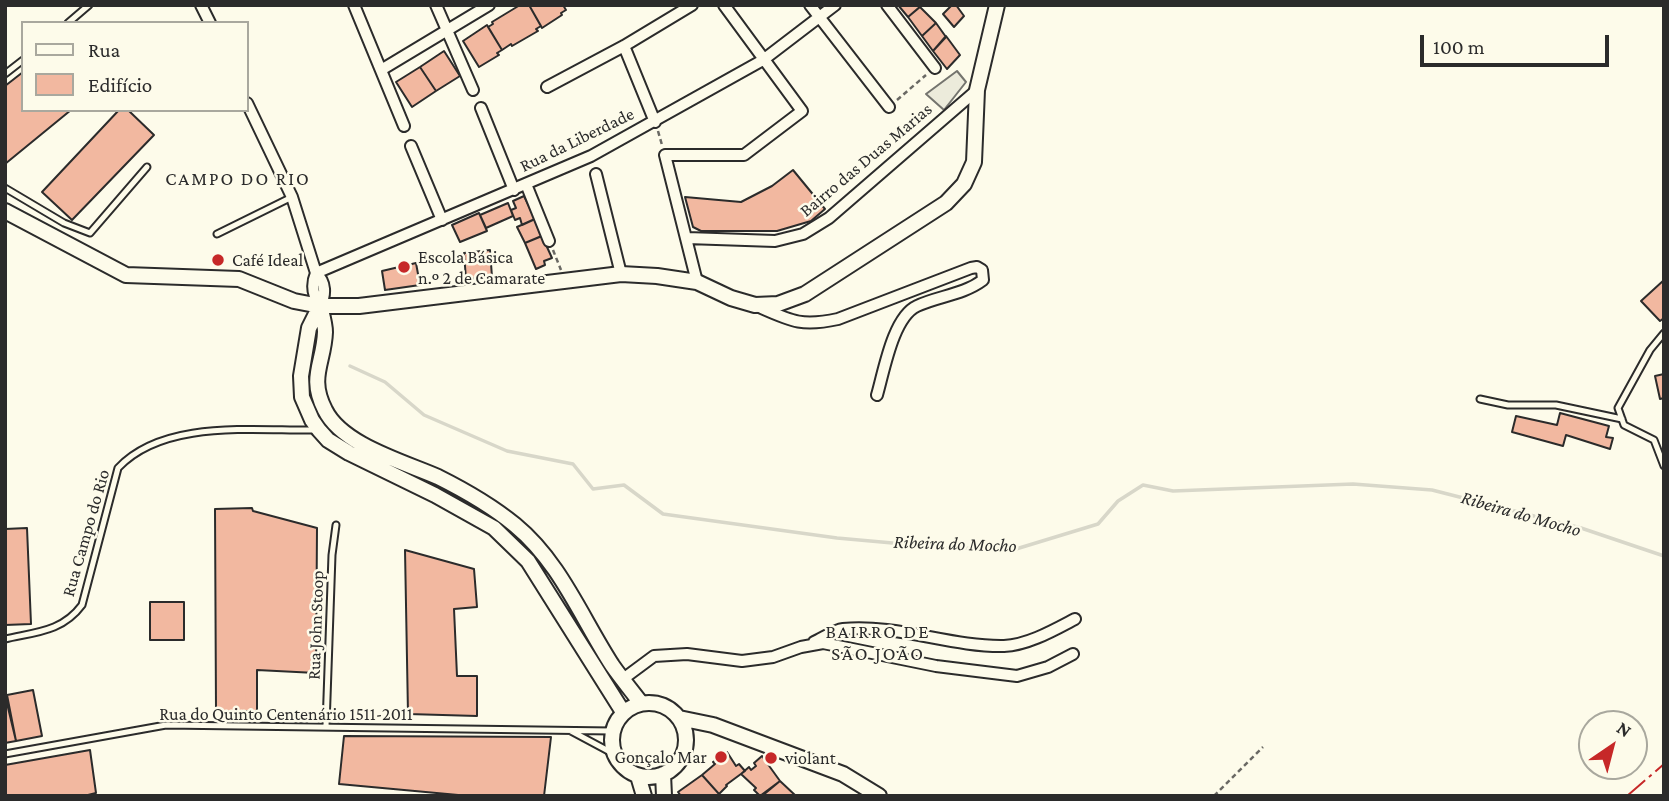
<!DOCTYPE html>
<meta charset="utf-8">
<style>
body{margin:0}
#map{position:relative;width:1669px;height:801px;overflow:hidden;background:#fdfbea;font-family:"Crimson Pro",serif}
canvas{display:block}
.frame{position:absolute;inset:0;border:7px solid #2b2b2b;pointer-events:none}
.legend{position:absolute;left:21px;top:21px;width:228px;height:91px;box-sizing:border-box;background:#fdfbea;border:2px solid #a9a89e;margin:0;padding:9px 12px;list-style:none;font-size:21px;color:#2b2b2b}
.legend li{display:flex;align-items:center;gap:14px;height:35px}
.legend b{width:35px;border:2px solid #a9a89e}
.north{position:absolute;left:1578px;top:710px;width:70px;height:70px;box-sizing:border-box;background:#fdfbea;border:2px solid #a9a89e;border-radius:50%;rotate:35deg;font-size:19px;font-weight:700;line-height:28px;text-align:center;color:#2b2b2b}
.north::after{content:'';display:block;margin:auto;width:24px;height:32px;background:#c62828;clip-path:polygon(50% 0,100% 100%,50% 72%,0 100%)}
.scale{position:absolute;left:1420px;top:35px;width:189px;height:32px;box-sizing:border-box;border:4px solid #2b2b2b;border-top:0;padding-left:9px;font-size:21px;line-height:24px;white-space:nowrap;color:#2b2b2b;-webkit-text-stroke:5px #fdfbea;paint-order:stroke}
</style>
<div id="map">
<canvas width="1669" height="801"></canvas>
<div class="frame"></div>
<ul class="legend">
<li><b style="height:9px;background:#fdfbea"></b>Rua</li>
<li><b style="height:19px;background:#f2b8a0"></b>Edifício</li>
</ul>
<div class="north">N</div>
<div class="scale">100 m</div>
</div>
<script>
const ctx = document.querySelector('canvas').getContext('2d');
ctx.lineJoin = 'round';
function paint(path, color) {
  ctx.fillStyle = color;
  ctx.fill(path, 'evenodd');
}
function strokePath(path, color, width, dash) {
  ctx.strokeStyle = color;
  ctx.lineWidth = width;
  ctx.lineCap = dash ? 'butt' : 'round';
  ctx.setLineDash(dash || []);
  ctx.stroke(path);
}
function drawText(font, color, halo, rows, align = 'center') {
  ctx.font = font + ' "Crimson Pro",serif';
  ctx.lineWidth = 5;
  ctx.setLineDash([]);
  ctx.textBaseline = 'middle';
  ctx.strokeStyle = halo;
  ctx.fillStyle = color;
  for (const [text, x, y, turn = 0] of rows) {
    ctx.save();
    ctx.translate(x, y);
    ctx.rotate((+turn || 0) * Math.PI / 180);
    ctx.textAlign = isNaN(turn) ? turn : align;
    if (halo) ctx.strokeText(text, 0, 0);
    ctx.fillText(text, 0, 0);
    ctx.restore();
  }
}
const green = new Path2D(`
 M957 71 966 82 944 110 926 94Z`);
paint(green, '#ecebdb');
strokePath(green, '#74746e', 2);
strokePath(new Path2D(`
 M350 366 385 382 424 415 507 451 573 464 593 489 624 485 663 514 837 538 948 548 1016 549 1098 524 1118 501 1143 485 1173 491 1353 484 1432 490 1581 528 1664 556`), '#d8d7c9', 3.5);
const building = new Path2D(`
 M520 5H529L541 26 536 29 538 31 512 46 511 44 502 50 488 27 493 24 492 22Z
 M529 5H563L566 10 561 13 562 15 542 28Z
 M898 5H922L908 17Z
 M952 5H956L964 16 954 27 943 14Z
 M920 7 936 23 922 36 908 17Z
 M936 23 946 37 933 51 922 36Z
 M487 25 502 50 497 53 499 55 479 67 463 41Z
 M946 36 960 55 947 69 933 51Z
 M444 51 460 76 436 91 420 67Z
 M420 67 436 91 412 107 396 82Z
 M23 72V110H71L5 164V86Z
 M119 110H128L154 135 72 220 42 192Z
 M793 170 825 209 811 221 777 231H701L693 227 685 197 741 202 772 186Z
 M524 196 535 219 522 225 520 218 515 220 511 210 516 208 513 201Z
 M508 203 513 216 486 228 480 215Z
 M479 213 487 231 460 242 452 225Z
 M537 218 544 235 525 243 517 227Z
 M542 236 552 258 544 261 545 265 536 269 525 243Z
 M490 250 492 277 466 279 464 253Z
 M416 263 420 285 385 290 382 271Z
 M1664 280V318L1660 321 1641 301Z
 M1664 374V398L1660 399 1655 376Z
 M1560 413 1609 426 1606 437 1613 438 1610 449 1566 435 1563 446 1512 432 1516 416 1557 425Z
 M252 508 253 511 317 528 316 673 257 670V711H216L215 509Z
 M27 528 31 624 5 625V529Z
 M405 550 474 569 477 607 454 609 457 676H477V716L408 714Z
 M150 602H184V640H150Z
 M33 690 42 736 16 741 7 695Z
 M5 695 16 741 5 743Z
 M344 736 551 737 544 796H469L339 784Z
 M90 750 96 793 84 796H5V765Z
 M727 752 736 766 739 764 745 771 726 785 727 786 719 794 702 775 715 764 713 762Z
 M762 756 780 781 760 796 754 790 756 788 741 774 749 767 751 770 756 766 754 763Z
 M702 775 719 794 716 796H681L678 792Z
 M780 781 796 796H762Z`);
paint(building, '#f2b8a0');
strokePath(building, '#2b2b2b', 2);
const service = new Path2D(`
 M68 23 89 5
 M5 74 23 60
 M5 188 64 223 90 233 147 167
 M217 234 292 197
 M1664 333 1650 350 1618 408 1624 425 1654 440 1664 466
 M1480 399 1508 405H1556L1622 419
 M5 639C35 632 62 632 82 605L118 468C164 419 254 431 316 430
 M326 726 332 555 336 525
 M571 731 614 754
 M5 754 166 725 612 731`);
const minor = new Path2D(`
 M201 5 210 23
 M354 5 404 126
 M436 5 473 90
 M810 5 889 107
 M887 5 935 68
 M624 46 655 122
 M381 70 489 5
 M547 87 624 46 692 5
 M247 103 292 197 316 273C326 282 326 295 320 306 313 296 311 285 316 273
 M481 108 514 190
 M411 146 442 220
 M596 174 621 274
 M526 184 549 241
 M687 238 775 241 803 234 829 218 977 90
 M316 273 591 156 763 60 835 5
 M697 282 665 155H744L802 111 724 5
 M757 306C791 321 801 327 838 319L971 268 977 267 982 270 983 280C963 295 938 296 917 306 893 317 884 371 877 395
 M814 642C823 638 834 630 843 629 898 624 950 647 1004 646 1028 645 1054 630 1075 619
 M623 679 654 656 687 654 742 661 773 657 801 647 823 643 936 666 1017 676 1048 667 1073 654`);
const tertiary = new Path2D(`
 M5 211 126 275 239 279 294 301 320 306H359L621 274 657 276 697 282 731 298 755 305 778 304 805 294 946 203 964 184 974 162 977 90 997 5
 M320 306 309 328 301 376 302 397 312 420 319 430 328 440 349 453 435 495 494 528 528 561 623 712
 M320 306C322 314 325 324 325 332 324 363 308 377 325 410 342 445 404 462 438 477 464 490 492 506 515 525 560 562 581 617 612 665 621 678 631 690 641 703
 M612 740a37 37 0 1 1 74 0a37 37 0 1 1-74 0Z
 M679 718 713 725 843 774 879 796
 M663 774 664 796
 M638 776 644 796`);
strokePath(service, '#2b2b2b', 9);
strokePath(minor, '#2b2b2b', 14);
strokePath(tertiary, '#2b2b2b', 18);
strokePath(new Path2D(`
 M897 100 926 75
 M658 131 662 145
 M553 250 561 270
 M1214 796 1263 747`), '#6a6964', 2.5, [5, 3.5]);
strokePath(service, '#fdfbea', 5);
strokePath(minor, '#fdfbea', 10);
strokePath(tertiary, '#fdfbea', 14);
strokePath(new Path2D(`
 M1627 796 1664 764`), '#c62828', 2, [24, 5, 3.5, 5]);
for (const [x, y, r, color] of [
 [218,260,7,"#c62828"],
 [404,267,7,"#c62828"],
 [721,757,7,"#c62828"],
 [771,758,7,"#c62828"]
]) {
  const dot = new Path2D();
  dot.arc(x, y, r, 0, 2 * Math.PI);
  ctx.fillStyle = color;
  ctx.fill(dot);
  strokePath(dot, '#fdfbea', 2.5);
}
drawText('18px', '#2b2b2b', '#fdfbea', [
 ["Rua da Liberdade",577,140,-26],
 ["Bairro das Duas Marias",866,160,-40],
 ["Rua Campo do Rio",86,533,-74],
 ["Rua John Stoop",316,625,-88],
 ["Rua do Quinto Centenário 1511-2011",286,714]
]);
drawText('18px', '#2b2b2b', '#fdfbea', [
 ["Escola Básica",418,257],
 ["n.º 2 de Camarate",418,278],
 ["Café Ideal",232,260],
 ["Gonçalo Mar",707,757,"right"],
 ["violant",785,758]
], 'left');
ctx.letterSpacing = '2px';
drawText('19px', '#2b2b2b', '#fdfbea', [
 ["CAMPO DO RIO",238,179],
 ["BAIRRO DE",878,632],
 ["SÃO JOÃO",878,654]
]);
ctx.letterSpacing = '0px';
drawText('italic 19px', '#2b2b2b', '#fdfbea', [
 ["Ribeira do Mocho",1521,514,16],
 ["Ribeira do Mocho",955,544,2]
]);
</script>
